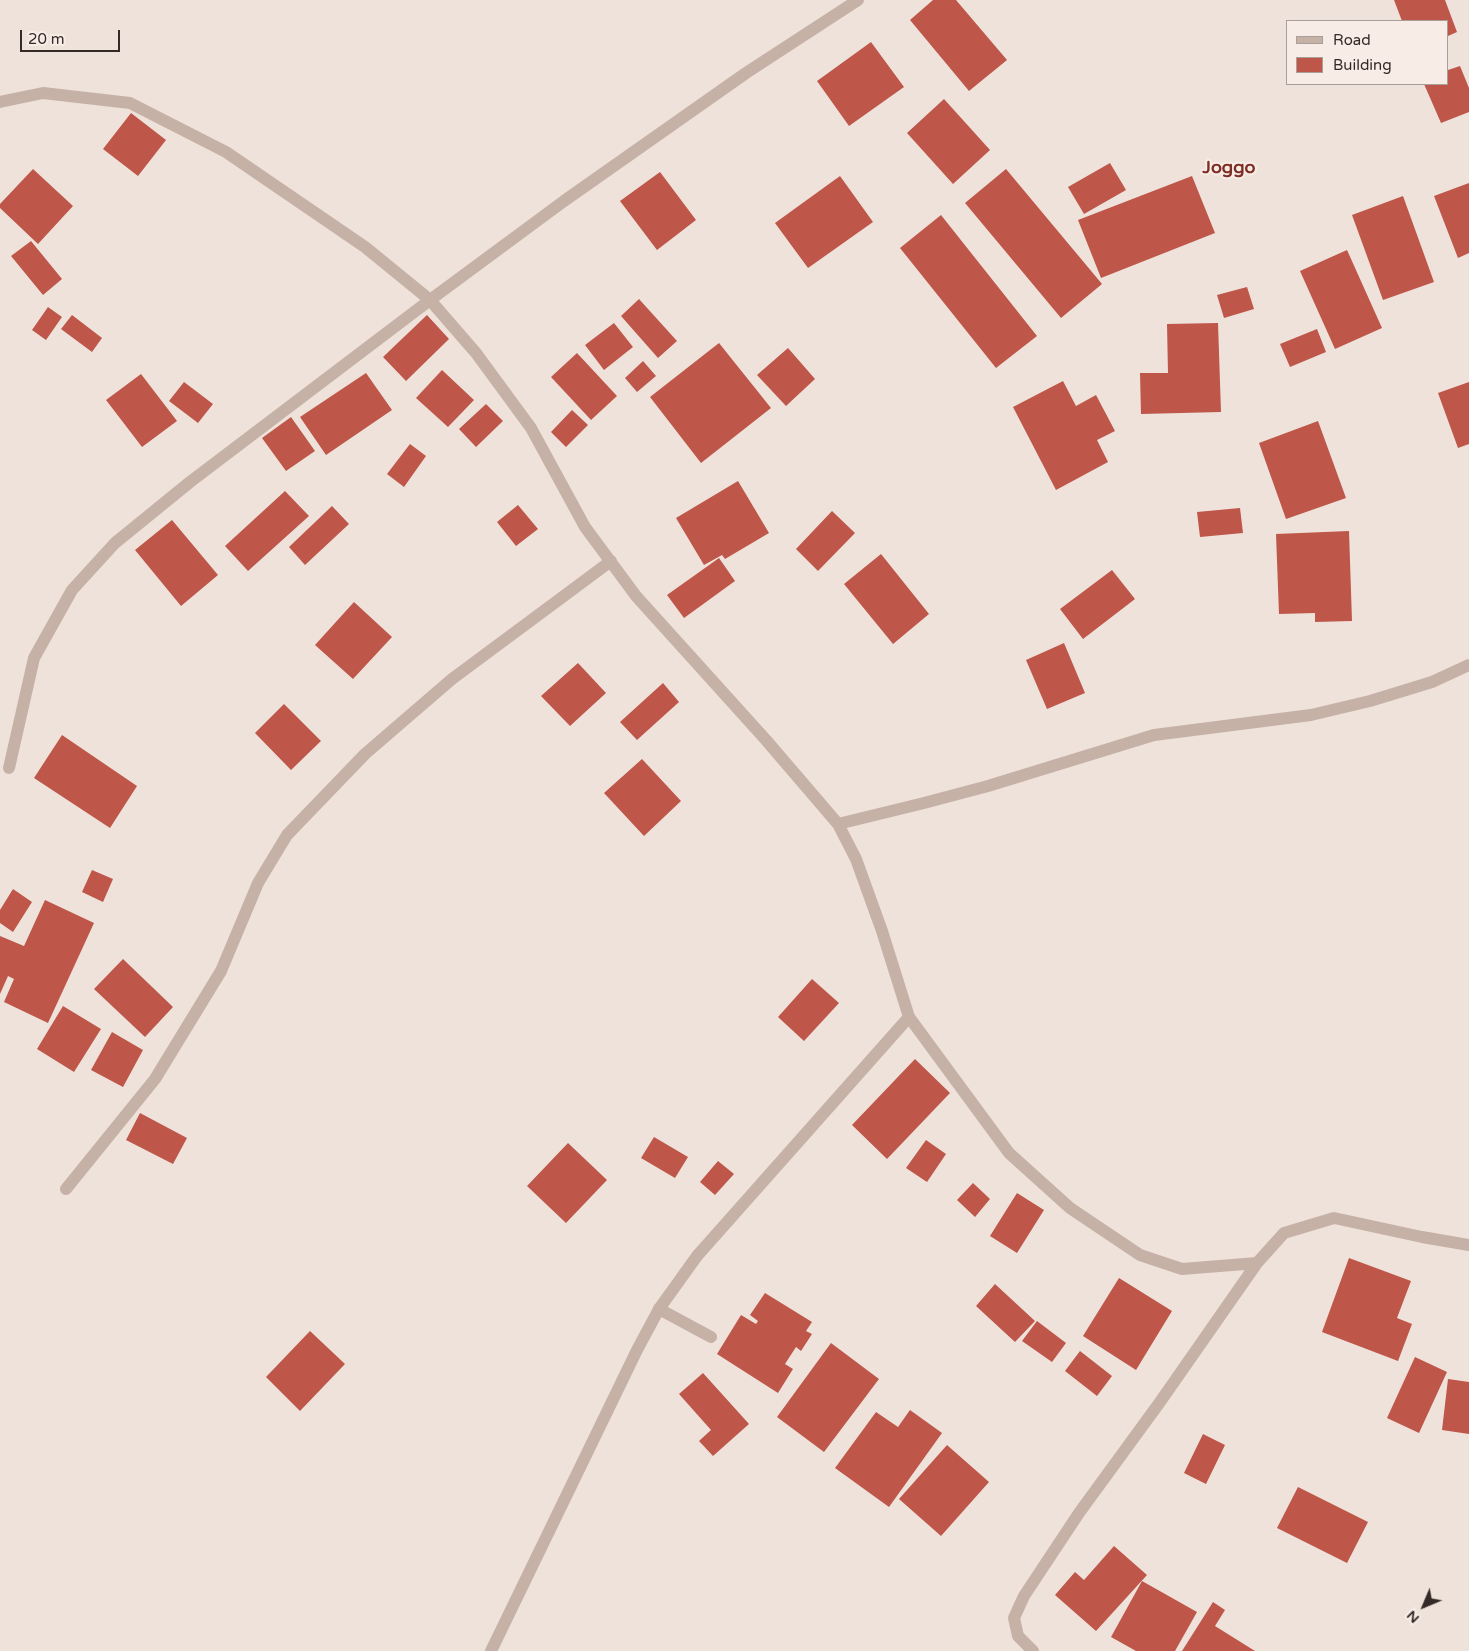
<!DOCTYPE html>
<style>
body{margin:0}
#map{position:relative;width:1469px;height:1651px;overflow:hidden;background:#efe2da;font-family:"Varela Round",sans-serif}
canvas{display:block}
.legend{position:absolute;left:1286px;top:20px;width:162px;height:65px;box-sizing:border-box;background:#f8ede6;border:1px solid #a99f9a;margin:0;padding:6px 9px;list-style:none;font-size:15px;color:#332927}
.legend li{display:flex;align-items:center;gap:10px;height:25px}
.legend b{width:25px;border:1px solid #a99f9a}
.north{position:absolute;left:1399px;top:1581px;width:50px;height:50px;-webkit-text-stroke:4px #f8ede6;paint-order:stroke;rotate:225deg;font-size:14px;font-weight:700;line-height:20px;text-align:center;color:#332927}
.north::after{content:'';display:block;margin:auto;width:18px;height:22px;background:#332927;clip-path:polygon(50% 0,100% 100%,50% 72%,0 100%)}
.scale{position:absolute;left:20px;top:30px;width:100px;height:22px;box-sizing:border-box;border:2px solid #332927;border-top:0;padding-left:6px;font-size:15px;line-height:18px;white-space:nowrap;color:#332927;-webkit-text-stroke:4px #f8ede6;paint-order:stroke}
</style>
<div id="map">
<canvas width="1469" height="1651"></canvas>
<ul class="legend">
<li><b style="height:6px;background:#c6b1a7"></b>Road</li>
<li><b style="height:14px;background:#be564a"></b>Building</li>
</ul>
<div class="north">N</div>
<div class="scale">20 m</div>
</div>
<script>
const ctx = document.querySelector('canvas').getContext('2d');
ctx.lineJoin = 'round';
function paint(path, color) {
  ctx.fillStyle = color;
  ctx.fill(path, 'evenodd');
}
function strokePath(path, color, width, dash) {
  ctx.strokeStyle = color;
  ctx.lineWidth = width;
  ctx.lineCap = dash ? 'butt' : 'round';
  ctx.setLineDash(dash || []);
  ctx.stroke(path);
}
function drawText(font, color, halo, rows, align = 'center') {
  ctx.font = font + ' "Varela Round",sans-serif';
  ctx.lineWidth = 4;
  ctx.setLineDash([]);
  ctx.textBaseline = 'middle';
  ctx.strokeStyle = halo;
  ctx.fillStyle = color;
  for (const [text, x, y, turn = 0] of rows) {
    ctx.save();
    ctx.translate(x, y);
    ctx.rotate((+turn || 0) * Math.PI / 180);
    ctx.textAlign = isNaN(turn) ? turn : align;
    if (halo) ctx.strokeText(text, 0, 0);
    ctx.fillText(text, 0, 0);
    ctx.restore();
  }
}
paint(new Path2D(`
 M933 0H956L1007 60 969 91 910 20Z
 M1394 0H1445L1457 32 1448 36V21H1402Z
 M871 42 904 87 849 126 817 81Z
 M1460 66 1469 88V112L1441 123 1424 84H1448V70Z
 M944 99 990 150 953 184 907 133Z
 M131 113 166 140 138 176 103 149Z
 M1110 163 1126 190 1084 214 1068 187Z
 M33 169 73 206 38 244 0 208V204Z
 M1006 169 1102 284 1061 318 965 203Z
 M660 172 696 220 657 250 620 201Z
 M840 176 873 222 808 268 775 223Z
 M1192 176 1215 233 1101 278 1078 220Z
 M1469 183V253L1458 258 1434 196Z
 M1403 196 1434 282 1383 300 1352 215Z
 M941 215 1037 336 996 368 900 248Z
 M31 241 62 279 43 295 11 256Z
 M1347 250 1382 328 1335 349 1300 271Z
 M1247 287 1254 309 1224 318 1217 295Z
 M639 299 677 341 658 358 621 316Z
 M48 307 62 317 46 340 32 330Z
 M72 315 102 338 92 352 61 329Z
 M427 315 449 339 406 381 383 357Z
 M614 323 633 347 604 370 585 345Z
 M1218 323 1221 412 1141 414 1140 373H1168L1167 324Z
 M1317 329 1326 352 1290 367 1280 344Z
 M719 343 771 408 701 463 650 397Z
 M788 348 815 379 786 406 757 375Z
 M577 353 617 396 591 420 551 377Z
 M643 361 656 376 637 392 625 378Z
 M442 370 474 400 448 427 416 398Z
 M366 373 392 410 326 455 300 417Z
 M141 374 177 421 142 447 106 400Z
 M1063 381 1076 406 1096 395 1115 431 1097 440 1108 462 1056 490 1013 407Z
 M184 382 213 404 198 423 169 401Z
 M1469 382V444L1458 448 1438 393Z
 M486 404 503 421 476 447 459 429Z
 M572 410 588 425 566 447 551 432Z
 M291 417 315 451 286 471 262 438Z
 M1318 421 1346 498 1286 519 1259 443Z
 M410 444 426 456 404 487 387 474Z
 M738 481 769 533 725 559 722 555 704 565 676 518Z
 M285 491 309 516 248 571 225 546Z
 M518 505 538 529 516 546 497 522Z
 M332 506 349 524 305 565 289 547Z
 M1240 508 1243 533 1200 537 1197 512Z
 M832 511 855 533 818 571 796 549Z
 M172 520 218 575 181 606 135 550Z
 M1349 531 1352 621 1315 622V613L1279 614 1276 534Z
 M881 554 929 614 893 644 844 584Z
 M719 558 735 581 684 618 667 595Z
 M1112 570 1135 599 1083 639 1060 609Z
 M354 602 392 637 353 679 315 645Z
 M1064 643 1085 693 1047 709 1026 660Z
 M578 663 606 693 570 726 541 696Z
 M663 683 679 702 637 740 620 722Z
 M284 704 321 741 291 770 255 733Z
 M62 735 137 786 110 828 34 778Z
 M642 759 681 801 644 836 604 793Z
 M92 870 113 879 103 902 82 892Z
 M13 889 32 902 13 932 0 923V910Z
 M45 900 94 923 48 1023 4 1002 14 979 8 976 0 994V936L24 946Z
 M123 959 173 1007 145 1037 94 989Z
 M812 979 839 1003 804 1041 778 1017Z
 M63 1006 101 1029 74 1072 37 1049Z
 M112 1032 143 1050 123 1087 91 1070Z
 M915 1059 950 1093 887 1159 852 1125Z
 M140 1113 187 1138 173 1164 126 1140Z
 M654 1137 688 1157 675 1178 641 1158Z
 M926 1140 946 1154 927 1182 906 1168Z
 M568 1143 607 1180 566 1223 527 1186Z
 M718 1161 734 1174 715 1195 700 1182Z
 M973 1183 990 1199 975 1217 957 1200Z
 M1017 1193 1044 1210 1017 1253 990 1236Z
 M1349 1258 1411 1281 1397 1318 1412 1324 1398 1361 1322 1332Z
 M1119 1278 1172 1311 1136 1370 1083 1336Z
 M995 1284 1035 1321 1015 1342 976 1306Z
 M765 1293 812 1322 806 1331 812 1334 801 1351 796 1347 785 1364 793 1369 778 1393 717 1354 741 1315 756 1324 758 1321 750 1315Z
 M1037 1321 1066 1343 1052 1362 1022 1341Z
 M310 1331 345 1364 300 1411 266 1377Z
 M831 1343 879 1379 824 1452 777 1417Z
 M1080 1351 1112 1376 1097 1396 1065 1371Z
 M1415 1357 1447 1372 1419 1433 1387 1418Z
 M703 1373 749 1424 713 1456 699 1441 711 1430 679 1394Z
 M1448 1379 1469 1382V1434L1442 1430Z
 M910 1410 942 1433 889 1507 835 1468 876 1412 898 1427Z
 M1203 1434 1225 1445 1206 1484 1184 1473Z
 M947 1445 989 1482 941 1536 899 1499Z
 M1298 1487 1368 1522 1347 1563 1277 1528Z
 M1114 1546 1147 1575 1096 1631 1055 1595 1075 1572 1084 1580Z
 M1142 1581 1197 1612 1175 1651H1136L1111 1637Z
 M1213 1602 1225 1610 1215 1626 1255 1651H1182Z`), '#be564a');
strokePath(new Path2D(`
 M659 1309 711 1337`), '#c6b1a7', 12);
strokePath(new Path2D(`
 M0 102 43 93 130 103 226 152 365 247 430 300 476 353 531 428 585 527 636 596 766 740 838 824 856 859 882 931 909 1017 1009 1153 1070 1208 1140 1255 1182 1269 1257 1263
 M9 768 34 658 72 590 115 543 190 482 430 300 564 201 746 73 858 0
 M838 824 924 803 988 786 1154 735 1311 715 1370 701 1432 682 1469 665
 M66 1189 155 1079 221 971 258 883 287 835 365 754 452 679 611 561
 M491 1651 637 1350 659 1309 697 1256 909 1017
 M1033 1651 1018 1636 1014 1618 1024 1596 1079 1513 1160 1402 1257 1263 1284 1233 1334 1218 1422 1237 1469 1245`), '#c6b1a7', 12);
drawText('bold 18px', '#7d2e25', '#f8ede6', [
 ["Joggo",1229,168]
]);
</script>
